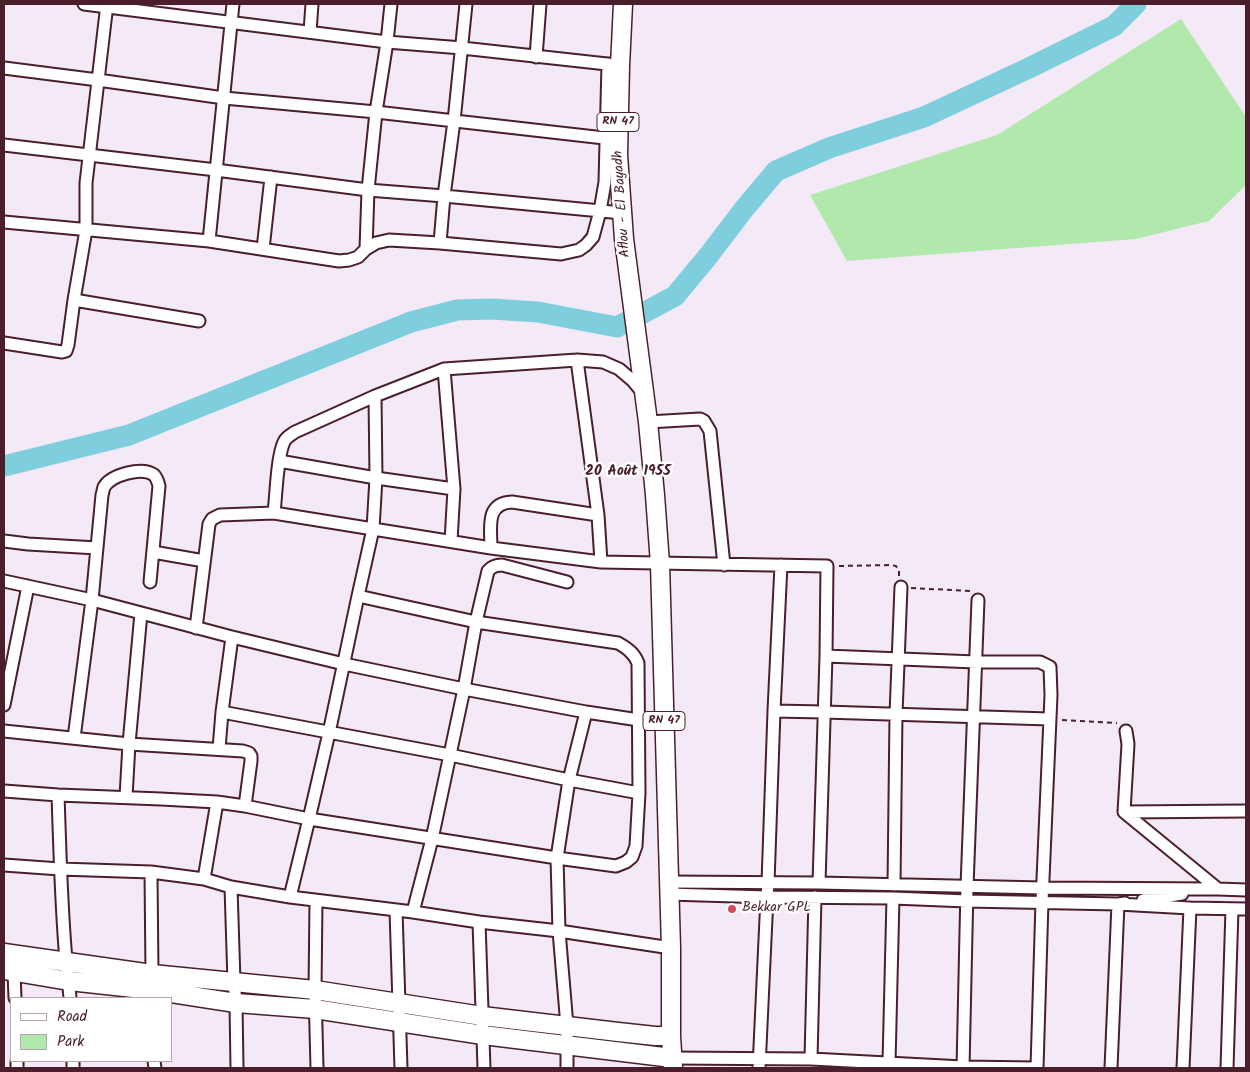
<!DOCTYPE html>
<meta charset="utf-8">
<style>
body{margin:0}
#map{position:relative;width:1250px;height:1072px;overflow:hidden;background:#f4e9f6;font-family:Kalam,sans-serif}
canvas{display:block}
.frame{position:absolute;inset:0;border:5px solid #4a1f2b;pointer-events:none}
.legend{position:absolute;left:10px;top:997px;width:162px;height:65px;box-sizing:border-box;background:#fff;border:1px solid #b7a5aa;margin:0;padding:6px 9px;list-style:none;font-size:15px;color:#4a1f2b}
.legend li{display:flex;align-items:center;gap:10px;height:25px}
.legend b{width:25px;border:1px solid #b7a5aa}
</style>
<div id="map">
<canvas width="1250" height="1072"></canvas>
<div class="frame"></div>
<ul class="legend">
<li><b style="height:6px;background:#fff"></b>Road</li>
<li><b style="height:14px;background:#b1e9ad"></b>Park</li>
</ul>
</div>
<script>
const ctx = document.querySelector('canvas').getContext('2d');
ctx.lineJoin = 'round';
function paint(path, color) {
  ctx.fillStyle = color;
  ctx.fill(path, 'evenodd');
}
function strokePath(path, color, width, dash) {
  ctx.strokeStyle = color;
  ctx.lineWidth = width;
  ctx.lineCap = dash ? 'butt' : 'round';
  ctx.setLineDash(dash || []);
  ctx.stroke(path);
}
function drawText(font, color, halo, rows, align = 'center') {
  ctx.font = font + ' Kalam,sans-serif';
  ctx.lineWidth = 5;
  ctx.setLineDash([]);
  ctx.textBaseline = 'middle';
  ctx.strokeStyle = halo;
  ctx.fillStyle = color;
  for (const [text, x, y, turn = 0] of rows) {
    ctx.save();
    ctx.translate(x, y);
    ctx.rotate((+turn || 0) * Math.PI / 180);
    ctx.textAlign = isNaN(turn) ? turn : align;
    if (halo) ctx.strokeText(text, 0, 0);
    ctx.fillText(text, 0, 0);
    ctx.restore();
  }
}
paint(new Path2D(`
 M1181 19 1246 117V185L1209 221 1136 239 847 261 810 195 997 135Z`), '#b1e9ad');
strokePath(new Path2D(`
 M4 466 129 435 411 322 457 310 492 309 538 312 617 327 675 296 709 255 744 209 776 171 829 148 924 117 1029 68 1114 26 1136 4`), '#7fcedd', 21);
const street = new Path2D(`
 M84 4 387 42 462 48 616 65
 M310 32 312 4
 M536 57 540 4
 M4 68 98 80 224 98 376 112 613 139
 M4 145 216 170 368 190 444 196 622 213
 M4 222 209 241 339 261 349 260 358 257 366 249 376 243 389 240 440 243 561 254 579 250 586 245 593 237 600 211 605 182 608 64
 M209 241 233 4
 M440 243 444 196 454 121 466 4
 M263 249 271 177
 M366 249 368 190 376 112 387 42 391 4
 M74 300 199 321
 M4 343 62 352 66 351 68 345 74 300 86 230V183L107 4
 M577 360 598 515 601 562
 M444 369 454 489
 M648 422 700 419 704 421 710 431 724 565
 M279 461 376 478 454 489 451 541
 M274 513C276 497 277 456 284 442 286 437 291 435 295 432L375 396 444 369 577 360 603 362 619 369 632 380 643 393
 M4 541 28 544 97 548
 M491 548C491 528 485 503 512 502L598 515
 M153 552 204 561
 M4 581 92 600 232 637 344 664 464 689 586 712 639 720
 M196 628 209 524 212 519 220 515 274 513 491 548 601 562 827 566 826 656 819 883
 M826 656 976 662H1040L1050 667 1051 695 1042 902 1037 1068
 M4 705 28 586
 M774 711 824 712 1049 719
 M222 712 450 755 569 780 639 793
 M4 731 129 744 243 751 249 753 251 756V761L245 806
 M1126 731 1128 744 1124 812 1218 889H1215
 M74 738 92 600 102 495C103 492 103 490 104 487 111 475 142 466 154 475 157 478 158 482 159 486L150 582
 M219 749 222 712 232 637
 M4 791 58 795 161 799 217 802 245 806 309 819 557 858 616 866 626 862 632 857 636 846 639 793 638 663C634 653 627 648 618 643L476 622 358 596
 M58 795C60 850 61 905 66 960 67 973 69 985 70 998
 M126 797 129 744 141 613
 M1124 812 1246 811
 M4 865 60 869 151 872 204 879 231 887 290 897 413 912 479 922 559 931 671 948
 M151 872 152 974
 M204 879 217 802
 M669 882 819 883 1043 888 1218 889 1246 890
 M894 885 896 714 901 587
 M231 887 234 982 236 1003 237 1068
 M669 894 767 897 893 898 967 901 1118 904 1190 908 1246 909
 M290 897 309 819 329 733 358 596 373 529 376 478 375 396
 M1143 900 1182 894
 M316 901 315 990 317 1068
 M396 910 401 1068
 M413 912 432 839 464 689 476 622 488 571C492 566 496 565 502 565L567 582
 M479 922 484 1068
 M14 972 15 998
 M672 1058 811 1059 963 1067 1036 1068
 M811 1059 815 897
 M17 1061V1068
 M73 1061V1068
 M154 1061 155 1068
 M889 1063 893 898
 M567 1068V1026L559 931 557 858 569 780 586 712
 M759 1068 767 897 768 883 774 711 781 565
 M963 1068 967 887 978 600
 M1111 1068 1118 904 1125 903
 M1183 1068 1190 908
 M1227 1068 1232 909`);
const primary = new Path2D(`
 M623 4 620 66 618 155 624 239 648 422 655 495 660 564 671 948V1036L673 1068
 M4 953 152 974 315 990 482 1016 618 1032 655 1036H671
 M4 970 69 981 152 990 236 1003 315 1009 483 1035 672 1058`);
strokePath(street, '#4a1f2b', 15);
strokePath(primary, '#4a1f2b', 21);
strokePath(new Path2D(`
 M839 566 891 565 896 566 899 571V576
 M911 588 971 591
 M1062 720 1117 723`), '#4a1f2b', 2, [5, 4]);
strokePath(street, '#fff', 11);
strokePath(primary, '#fff', 18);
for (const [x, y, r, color] of [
 [732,909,5,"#d1495b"]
]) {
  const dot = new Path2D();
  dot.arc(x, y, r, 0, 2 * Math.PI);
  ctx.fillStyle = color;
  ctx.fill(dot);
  strokePath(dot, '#fff', 2);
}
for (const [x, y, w] of [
 [618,122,42],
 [664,721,42]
]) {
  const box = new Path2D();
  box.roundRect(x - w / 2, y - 9.5, w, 19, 4);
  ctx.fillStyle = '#fff';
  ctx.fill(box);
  strokePath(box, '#4a1f2b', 1);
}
drawText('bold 12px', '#4a1f2b', null, [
 ["RN 47",618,122],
 ["RN 47",664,721]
]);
drawText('14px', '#4a1f2b', '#fff', [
 ["Aflou - El Bayadh",623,204,-94]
]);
drawText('14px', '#4a1f2b', '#fff', [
 ["Bekkar GPL",742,909]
], 'left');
drawText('bold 15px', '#4a1f2b', '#fff', [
 ["20 Août 1955",628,472]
]);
</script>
